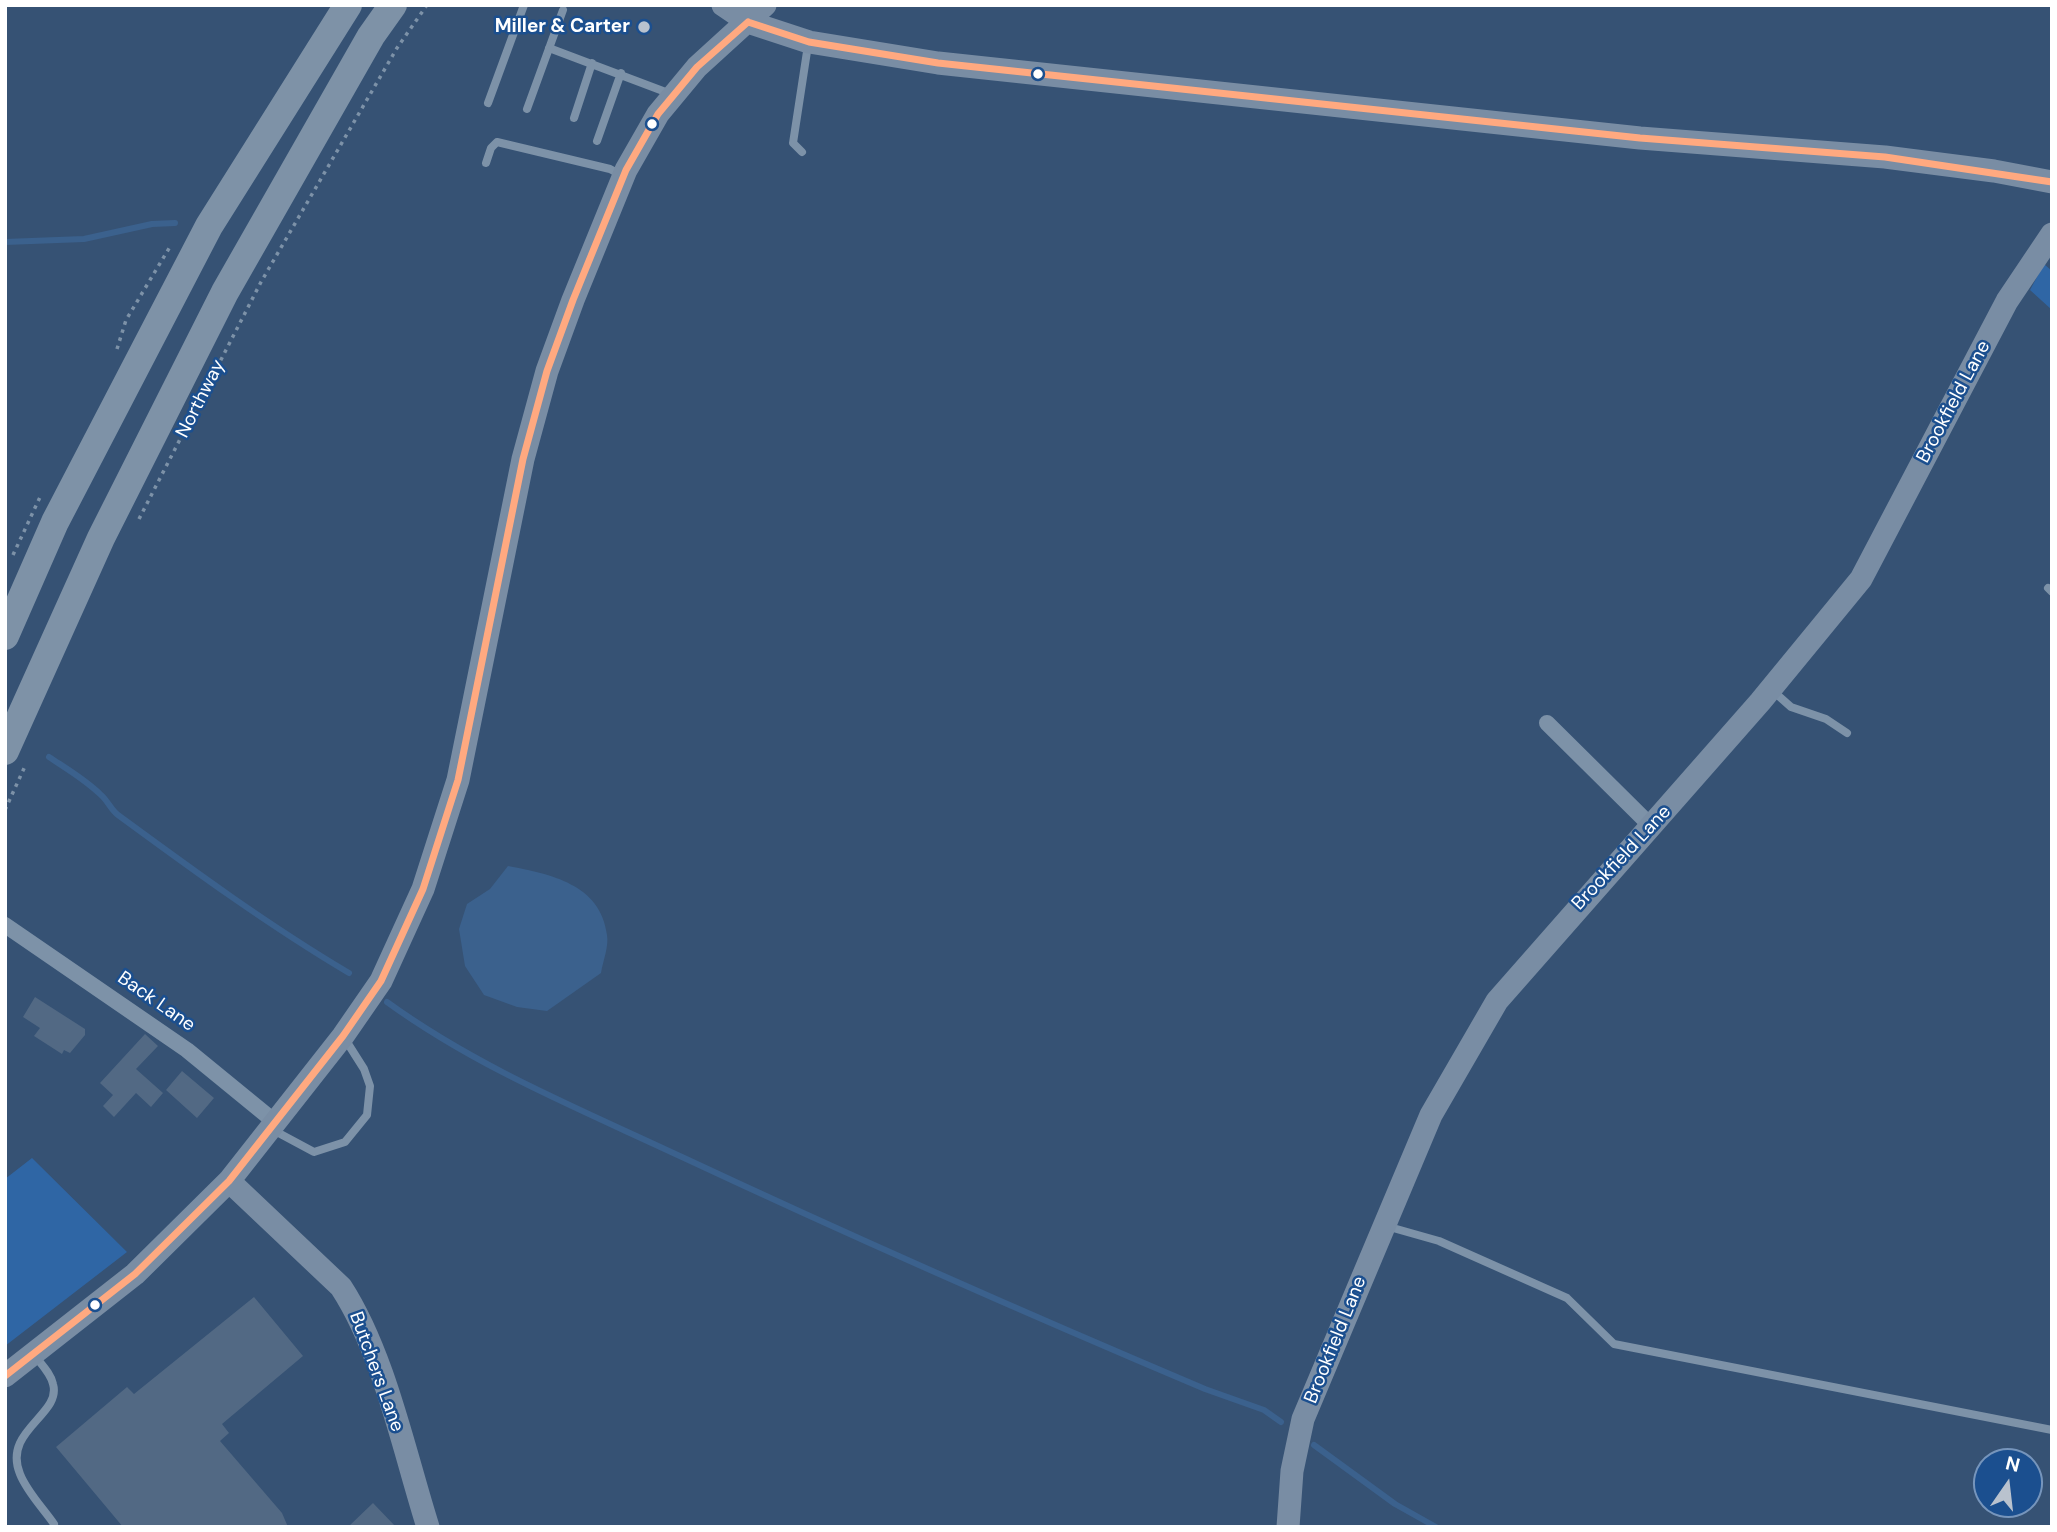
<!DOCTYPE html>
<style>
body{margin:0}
#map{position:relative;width:2057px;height:1532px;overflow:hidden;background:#365274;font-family:"DM Sans",sans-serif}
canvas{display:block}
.frame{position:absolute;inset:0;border:7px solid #fff;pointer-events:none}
.north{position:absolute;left:1973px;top:1448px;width:70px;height:70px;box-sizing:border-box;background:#1b4f8f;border:2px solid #7695bc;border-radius:50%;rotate:14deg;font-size:19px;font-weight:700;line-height:28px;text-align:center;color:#fff}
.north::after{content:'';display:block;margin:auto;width:24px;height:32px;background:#b9c2ce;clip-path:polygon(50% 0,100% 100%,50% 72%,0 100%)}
</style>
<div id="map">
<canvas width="2057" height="1532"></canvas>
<div class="frame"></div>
<div class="north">N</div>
</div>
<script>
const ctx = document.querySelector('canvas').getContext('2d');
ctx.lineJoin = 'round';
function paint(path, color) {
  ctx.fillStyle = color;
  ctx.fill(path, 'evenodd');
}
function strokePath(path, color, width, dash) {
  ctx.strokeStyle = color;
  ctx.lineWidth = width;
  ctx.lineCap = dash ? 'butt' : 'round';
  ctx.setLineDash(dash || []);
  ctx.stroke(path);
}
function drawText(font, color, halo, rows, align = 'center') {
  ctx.font = font + ' "DM Sans",sans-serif';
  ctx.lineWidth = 5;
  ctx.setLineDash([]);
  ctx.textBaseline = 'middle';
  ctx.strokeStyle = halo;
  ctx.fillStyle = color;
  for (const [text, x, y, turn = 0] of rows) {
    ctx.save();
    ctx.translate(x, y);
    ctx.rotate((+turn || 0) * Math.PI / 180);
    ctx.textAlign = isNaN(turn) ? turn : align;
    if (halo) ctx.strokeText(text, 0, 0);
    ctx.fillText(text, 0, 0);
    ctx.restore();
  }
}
paint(new Path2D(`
 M2044 264 2052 271V310L2030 290Z
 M32 1158 127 1252 5 1346V1179Z`), '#2f66a5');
paint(new Path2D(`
 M508 866C550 874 601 884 607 935 609 946 603 961 601 973L547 1011 517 1007 484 995 465 966 459 929 467 904 490 889Z`), '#3b618d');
strokePath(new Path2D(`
 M5 242 84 239 152 224 175 223
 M49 757C67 769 86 780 101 795 108 801 111 810 118 815 193 870 268 925 349 973
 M387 1002C478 1068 582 1110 682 1157 855 1238 1030 1315 1205 1389L1264 1410 1281 1422
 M1314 1445 1395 1504 1436 1527`), '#3b618d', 6);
paint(new Path2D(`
 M35 997 85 1029V1035L70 1053 64 1050 62 1054 34 1036 40 1028 23 1017Z
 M145 1034 158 1046 136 1069 163 1093 151 1107 136 1093 114 1117 103 1106 113 1095 100 1083Z
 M182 1071 214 1098 197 1118 166 1090Z
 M254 1297 303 1356 222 1424 229 1433 220 1441 282 1513 288 1527H123L56 1447 127 1387 134 1394Z
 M373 1503 396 1527H348Z`), '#526984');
strokePath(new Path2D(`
 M117 349 126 320 171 245
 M139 519 261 282 397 48 427 5
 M13 555 41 495
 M5 810 26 764`), '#7d92a8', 3.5, [3.5, 5]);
strokePath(new Path2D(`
 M549 48 671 94
 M488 103 524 5
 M527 109 563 10
 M574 118 592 63
 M597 141 621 73
 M802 152 793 143 808 45
 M486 163 491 148 497 142 610 169 621 175
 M2048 588 2052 592
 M1773 691 1791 707 1826 719 1847 733
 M273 1130 314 1152 345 1142 367 1115 370 1086 364 1069 345 1039
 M1386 1226 1439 1241 1567 1298 1614 1344 2052 1430
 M35 1356C42 1365 51 1374 53 1384 62 1415 2 1430 20 1474 27 1492 43 1508 54 1524`), '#7d92a8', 8);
strokePath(new Path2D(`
 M1547 723 1652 827
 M5 925 187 1050 275 1122`), '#7d92a8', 16);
strokePath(new Path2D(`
 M723 5 748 22 809 42 938 63 1640 138 1885 157 1994 171 2052 182
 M229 1181 341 1287C384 1353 404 1451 428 1527
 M5 1376 135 1274 229 1181 343 1036 381 981 423 889 458 780 523 459 547 371 573 300 626 170 658 114 697 67 765 5
 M1288 1527 1292 1471 1303 1419 1431 1115 1497 1001 1760 702 1861 579 2007 301 2052 234`), '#798da4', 23);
strokePath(new Path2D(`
 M5 636 55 522 209 226 348 5
 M5 751 101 538 225 292 371 36 393 5`), '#7e92a7', 28);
strokePath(new Path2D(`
 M748 22 809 42 938 63 1640 138 1885 157 2052 182
 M5 1376 135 1274 229 1181 343 1036 381 981 423 889 458 780 523 459 547 371 573 300 626 170 658 114 697 67 748 22`), '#ffa980', 7);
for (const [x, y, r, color] of [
 [644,27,7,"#b9c2ce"],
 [1038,74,6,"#fff"],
 [652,124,6,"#fff"],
 [95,1305,6,"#fff"]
]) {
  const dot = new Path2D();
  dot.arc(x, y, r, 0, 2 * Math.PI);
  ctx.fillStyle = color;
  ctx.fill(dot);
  strokePath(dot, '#1b4f8f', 2.5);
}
drawText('bold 19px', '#fff', '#1b4f8f', [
 ["Miller & Carter",630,27]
], 'right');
drawText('19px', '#fff', '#1b4f8f', [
 ["Northway",201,399,-63],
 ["Brookfield Lane",1954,402,-62],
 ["Brookfield Lane",1622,858,-47],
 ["Back Lane",156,1002,35],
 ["Brookfield Lane",1336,1340,-68],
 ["Butchers Lane",376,1372,70]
]);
</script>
